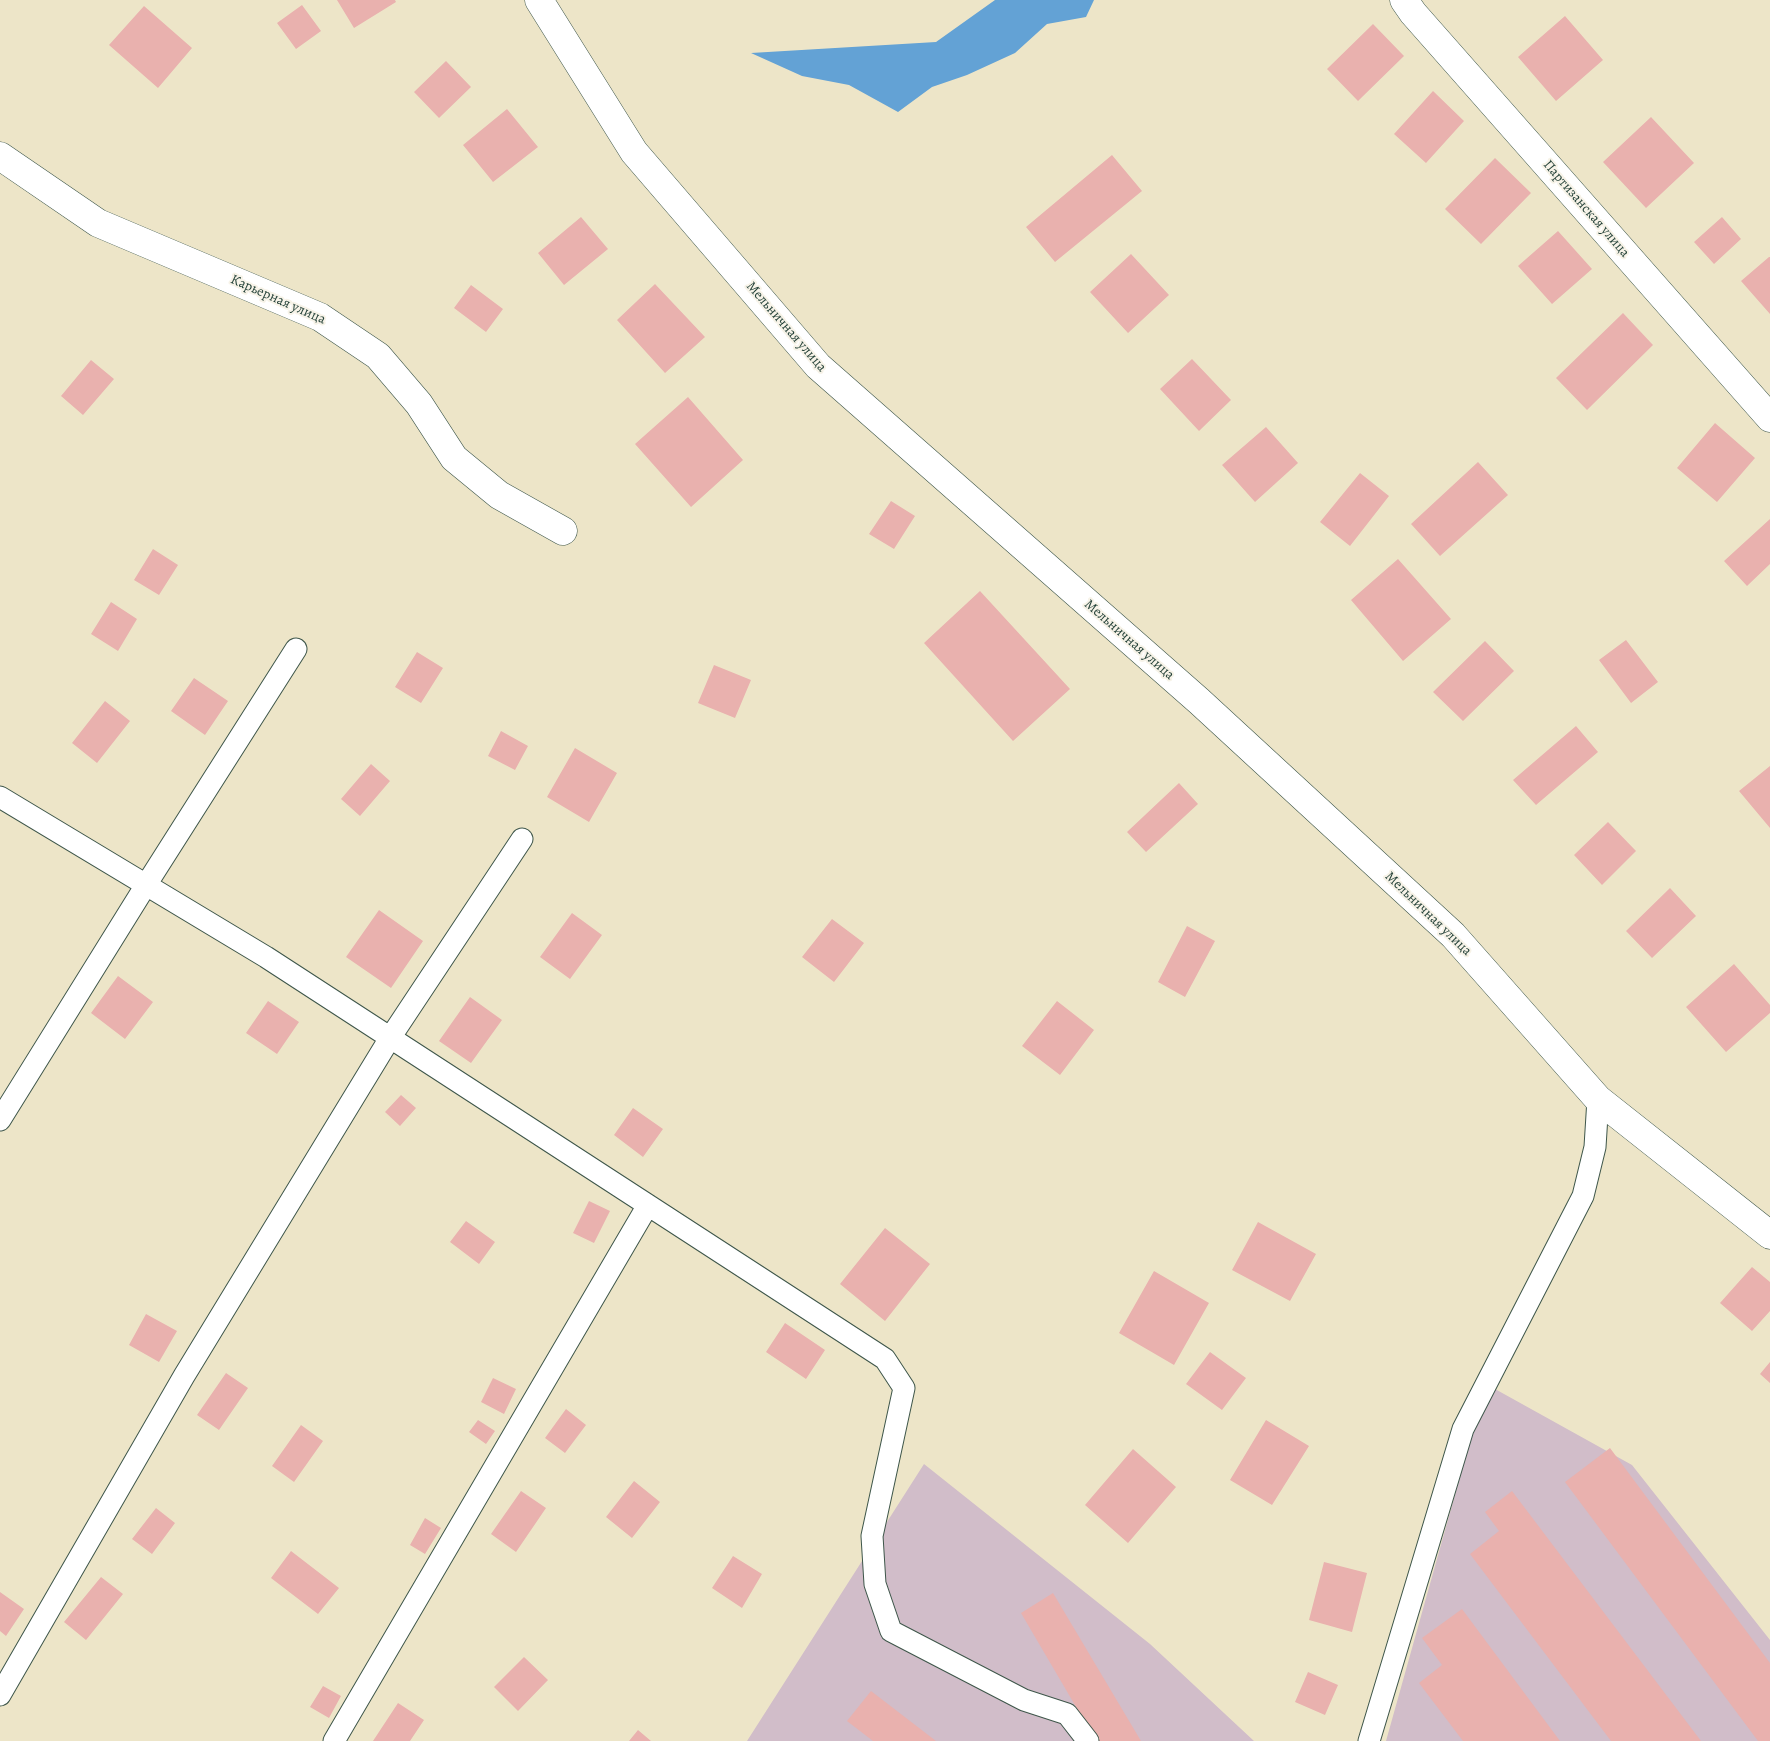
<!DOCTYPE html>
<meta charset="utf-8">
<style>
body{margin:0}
canvas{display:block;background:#ede5c8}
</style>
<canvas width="1770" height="1741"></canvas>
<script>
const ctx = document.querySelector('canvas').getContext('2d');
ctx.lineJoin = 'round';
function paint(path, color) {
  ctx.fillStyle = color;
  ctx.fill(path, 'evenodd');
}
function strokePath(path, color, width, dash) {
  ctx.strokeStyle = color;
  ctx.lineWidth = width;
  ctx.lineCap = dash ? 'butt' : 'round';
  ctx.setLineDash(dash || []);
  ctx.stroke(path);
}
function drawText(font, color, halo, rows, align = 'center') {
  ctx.font = font + ' Alegreya,serif';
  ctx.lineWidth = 4;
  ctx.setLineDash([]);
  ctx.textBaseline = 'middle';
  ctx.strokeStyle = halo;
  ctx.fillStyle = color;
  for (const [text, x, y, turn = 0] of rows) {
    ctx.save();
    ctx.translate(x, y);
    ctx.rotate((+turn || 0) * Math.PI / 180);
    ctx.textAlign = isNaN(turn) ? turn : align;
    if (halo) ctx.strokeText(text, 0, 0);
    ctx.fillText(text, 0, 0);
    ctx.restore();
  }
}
paint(new Path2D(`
 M1486 1384 1632 1465 1770 1640V1741H1386Z
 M924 1464 1150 1644 1254 1741H747Z`), '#d1bdc9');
paint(new Path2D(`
 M995 0H1094L1086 17 1047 24 1015 53 967 75 932 87 898 112 849 85 802 76 751 53 936 42Z`), '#63a2d5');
paint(new Path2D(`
 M337 0H395L396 2 354 28Z
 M302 5 321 31 296 49 277 23Z
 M144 6 192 48 158 88 109 45Z
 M1565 16 1603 60 1556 101 1518 57Z
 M1373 24 1404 56 1358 101 1327 69Z
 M446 61 471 87 439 118 414 92Z
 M1433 91 1464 121 1426 163 1394 134Z
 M507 109 538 147 493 182 463 145Z
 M1651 117 1694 163 1646 208 1603 162Z
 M1112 155 1142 191 1055 262 1026 227Z
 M1495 158 1531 193 1481 244 1445 209Z
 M581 217 608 249 564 285 538 253Z
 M1722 217 1741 239 1714 264 1694 242Z
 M1558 231 1592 269 1552 304 1518 266Z
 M1131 254 1169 295 1128 333 1090 292Z
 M1769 257H1770V314L1741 281Z
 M655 284 705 337 665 373 617 320Z
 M471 285 503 309 486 332 454 308Z
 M1623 313 1653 345 1587 410 1556 378Z
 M1192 359 1231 400 1199 431 1160 389Z
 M91 360 114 379 83 415 61 396Z
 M688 397 743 460 691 507 635 444Z
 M1715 423 1755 458 1717 502 1677 468Z
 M1266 427 1298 463 1255 502 1222 465Z
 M1478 462 1508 495 1440 556 1411 524Z
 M1360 473 1389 496 1350 546 1320 522Z
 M891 501 915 516 894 549 869 534Z
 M1770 519V564L1747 586 1724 561Z
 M153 549 178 565 159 595 134 580Z
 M1398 559 1451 619 1403 661 1351 600Z
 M980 591 1070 689 1013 741 924 643Z
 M111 602 137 619 118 651 91 634Z
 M1626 640 1658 682 1631 703 1599 660Z
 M1485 641 1514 671 1463 721 1433 692Z
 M417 652 443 668 421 703 395 687Z
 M714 665 751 680 735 718 698 703Z
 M194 678 228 701 205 735 171 711Z
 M105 701 130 721 97 763 72 743Z
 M1576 726 1598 752 1536 805 1513 780Z
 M501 731 528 746 515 770 488 756Z
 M575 748 617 773 589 822 547 797Z
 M371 764 390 781 360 816 341 799Z
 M1770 766V828L1739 791Z
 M1179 783 1198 804 1146 852 1127 832Z
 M1608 822 1636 851 1602 885 1574 855Z
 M1670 888 1696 916 1652 958 1626 931Z
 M379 910 423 941 391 988 346 957Z
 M572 913 602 935 570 979 540 957Z
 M832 919 864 943 834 982 802 957Z
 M1187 926 1215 941 1185 997 1158 982Z
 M1734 964 1770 1005V1013L1726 1052 1686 1007Z
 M118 976 153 1002 125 1039 91 1013Z
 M470 997 502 1020 471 1063 439 1041Z
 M268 1001 299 1022 277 1054 246 1033Z
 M1057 1001 1094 1030 1060 1075 1022 1046Z
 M401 1095 416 1108 400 1126 385 1112Z
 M633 1108 663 1129 643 1157 614 1135Z
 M589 1201 610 1211 594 1243 573 1233Z
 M466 1221 495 1242 479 1264 450 1242Z
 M1258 1222 1316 1254 1290 1301 1232 1270Z
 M885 1228 930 1264 885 1321 840 1284Z
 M1752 1267 1770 1282V1311L1752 1331 1720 1303Z
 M1154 1271 1209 1303 1174 1365 1119 1333Z
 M146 1314 177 1331 159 1362 129 1345Z
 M785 1323 825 1350 806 1379 766 1352Z
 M1210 1352 1246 1378 1222 1410 1186 1384Z
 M1770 1362V1383L1760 1374Z
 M226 1373 248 1388 219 1430 197 1415Z
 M493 1378 516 1389 504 1414 481 1402Z
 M566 1409 586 1425 565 1453 545 1438Z
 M478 1420 495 1431 486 1444 469 1432Z
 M1266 1420 1309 1446 1272 1505 1230 1480Z
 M301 1425 323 1441 294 1482 272 1466Z
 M1610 1448 1770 1663V1741H1758L1565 1482Z
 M1133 1449 1176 1487 1128 1543 1085 1505Z
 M634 1481 660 1502 632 1538 606 1517Z
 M521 1491 546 1508 516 1552 491 1534Z
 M1512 1491 1701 1741H1611L1470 1554 1499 1531 1485 1512Z
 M156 1508 175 1523 152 1554 132 1539Z
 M425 1518 441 1528 425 1554 410 1545Z
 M291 1551 339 1588 318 1614 271 1578Z
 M733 1556 762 1574 742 1608 712 1588Z
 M1324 1562 1367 1573 1352 1632 1309 1620Z
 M101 1577 123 1594 86 1640 64 1622Z
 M0 1592 24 1609 6 1636 0 1631Z
 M1053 1593 1141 1741H1096L1021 1613Z
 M1462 1609 1560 1741H1463L1419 1683 1442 1665 1422 1638Z
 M524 1657 548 1680 518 1711 494 1687Z
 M1308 1672 1338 1685 1325 1715 1295 1702Z
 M323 1686 341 1696 329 1718 310 1707Z
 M871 1691 936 1741H873L847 1721Z
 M398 1703 424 1720 410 1741H373Z
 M638 1730 651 1741H629Z`), '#e9b1ae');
const lane = new Path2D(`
 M0 797 266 957 885 1359 904 1388 872 1536 875 1584 891 1631 1024 1700 1067 1714 1088 1741
 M0 1120 146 885 296 649
 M0 1695 184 1376 390 1038 522 839
 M334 1741 648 1205
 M1369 1741 1463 1429 1583 1196 1595 1147 1598 1099`);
const street = new Path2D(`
 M539 0 634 152 818 366 1199 701 1453 935 1598 1099 1770 1235
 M1404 0 1413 13 1770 418
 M0 156 98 223 320 317 378 356 419 404 454 458 499 495 563 531`);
strokePath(lane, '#3e564a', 23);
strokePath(street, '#3e564a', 29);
strokePath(lane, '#fff', 21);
strokePath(street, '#fff', 28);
drawText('14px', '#1f3d34', '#f7f3e8', [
 ["Партизанская улица",1586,209,49],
 ["Карьерная улица",278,300,24],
 ["Мельничная улица",786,327,49],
 ["Мельничная улица",1129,640,41],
 ["Мельничная улица",1428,914,44]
]);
</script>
